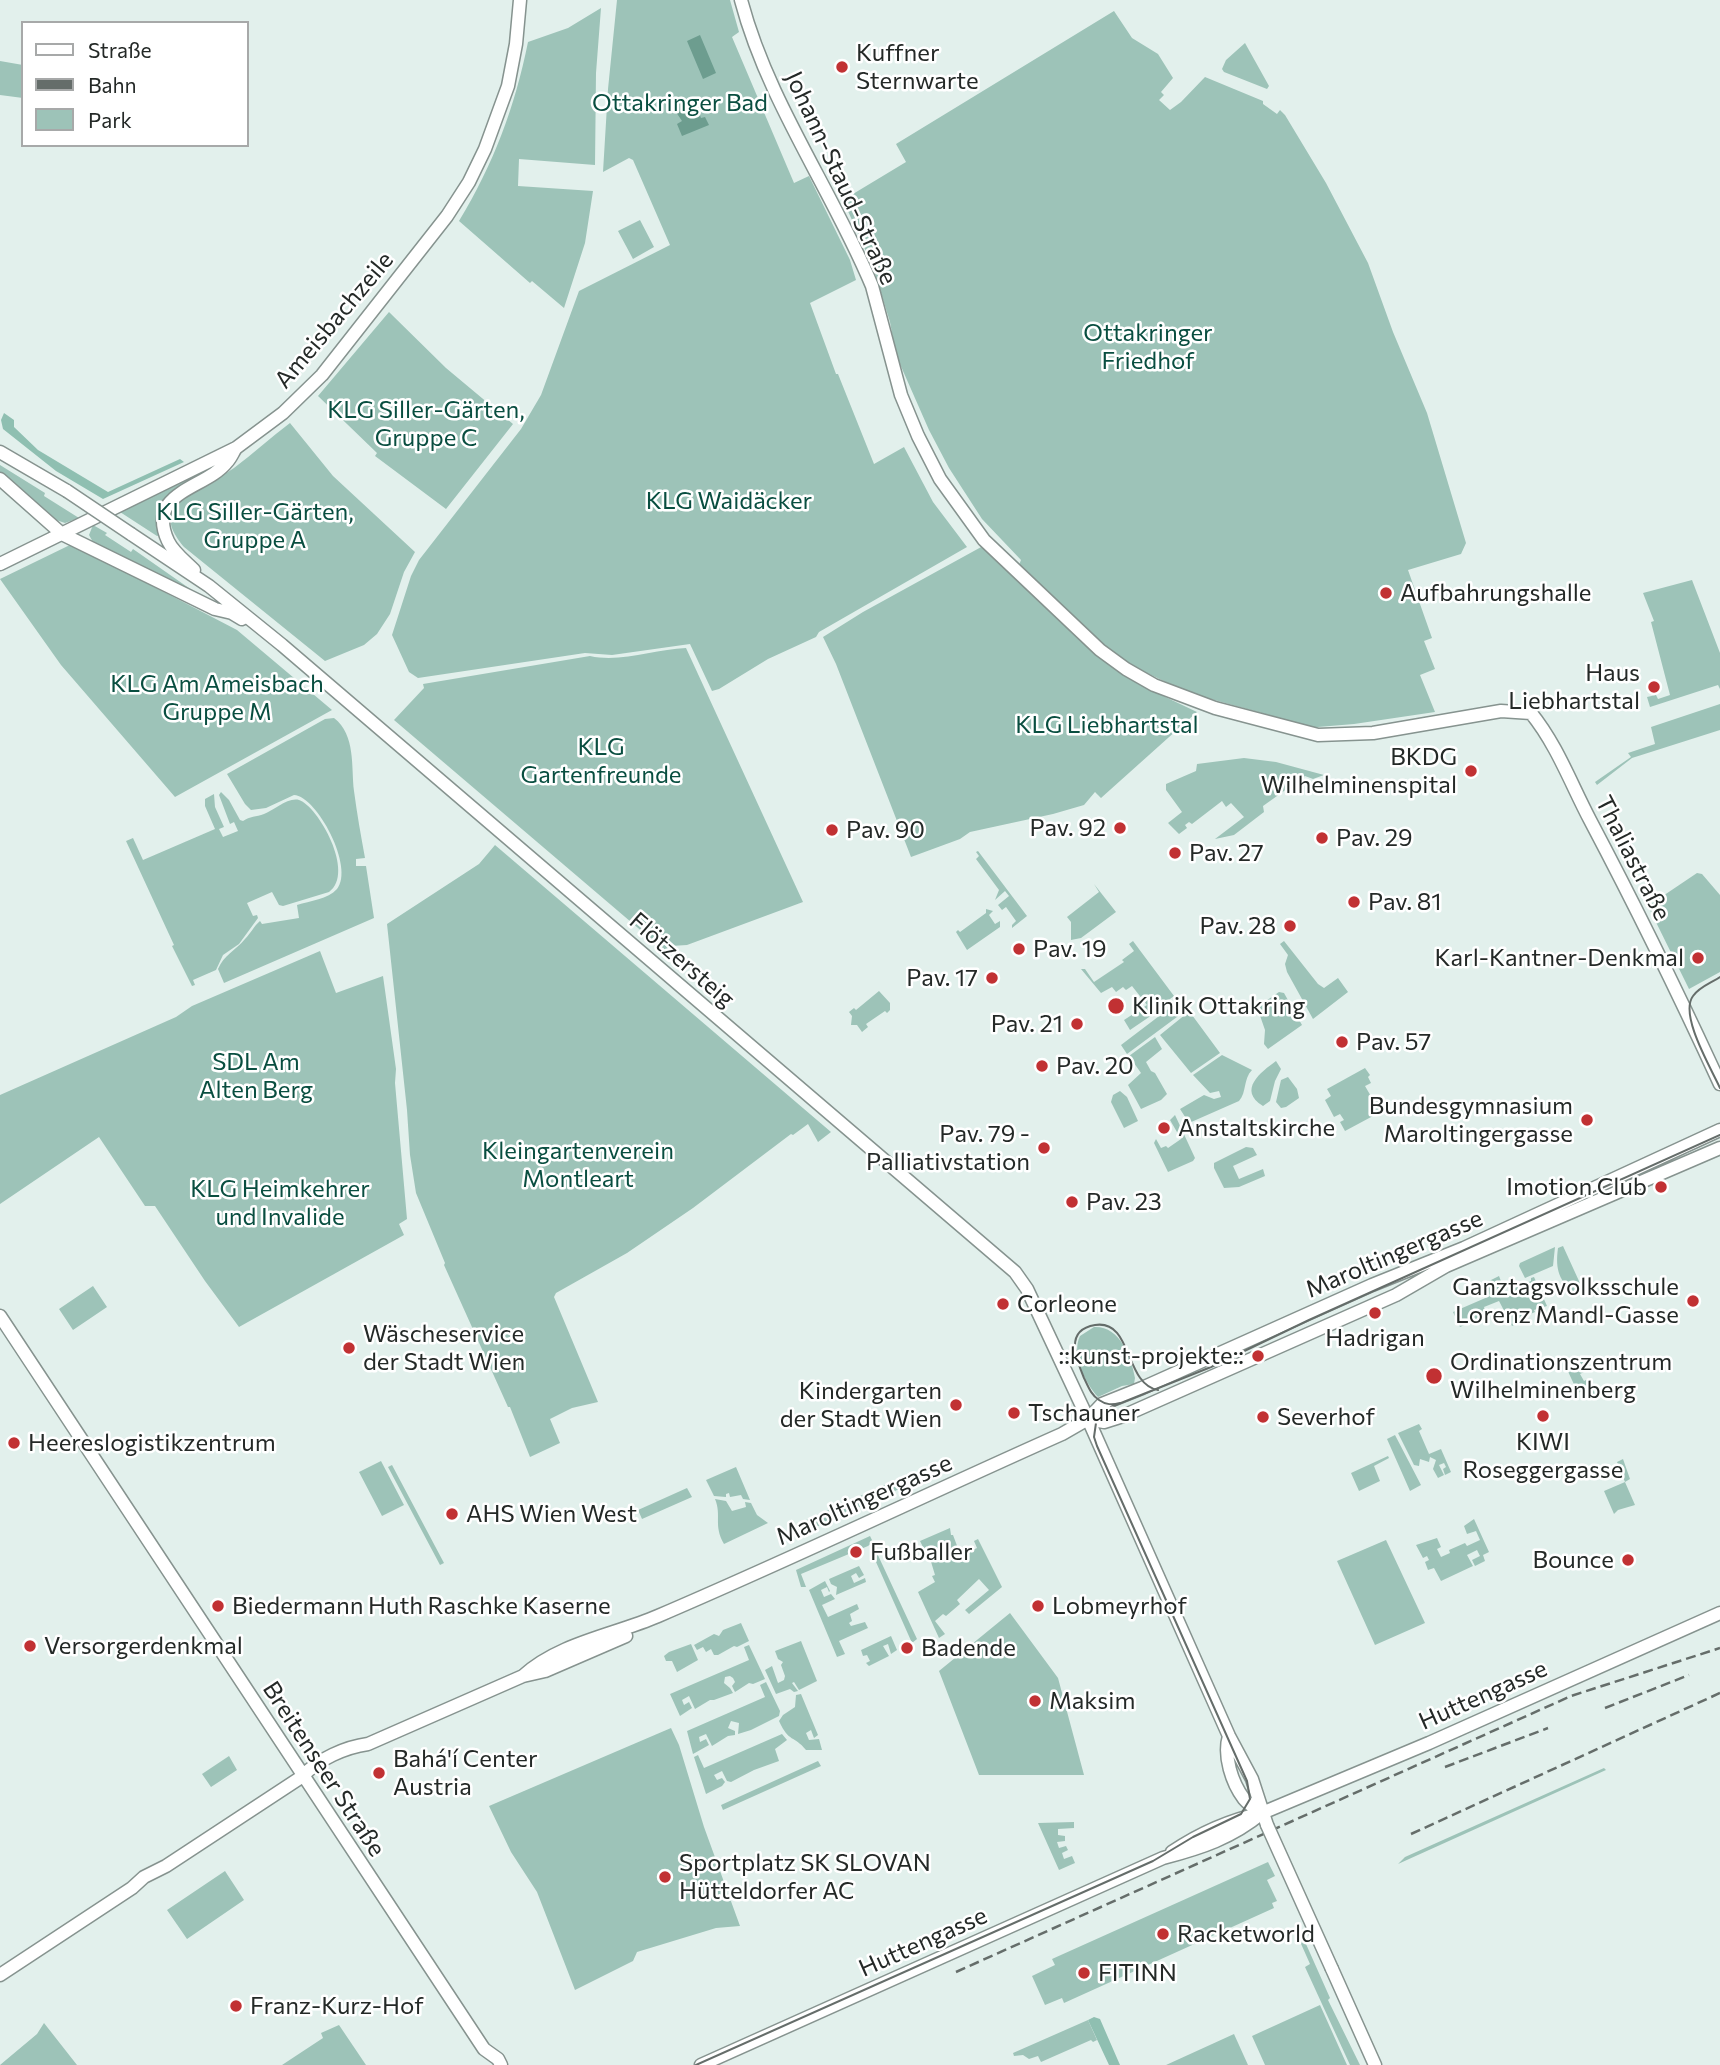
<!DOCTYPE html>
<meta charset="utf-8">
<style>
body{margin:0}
#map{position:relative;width:1720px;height:2065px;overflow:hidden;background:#e2f0ec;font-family:Commissioner,sans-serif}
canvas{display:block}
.legend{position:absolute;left:21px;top:21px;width:228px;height:126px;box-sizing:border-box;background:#fff;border:2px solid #a7a9a9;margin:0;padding:9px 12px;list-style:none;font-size:21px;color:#242927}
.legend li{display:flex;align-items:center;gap:14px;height:35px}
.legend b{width:35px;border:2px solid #a7a9a9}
</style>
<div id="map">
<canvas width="1720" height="2065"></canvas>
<ul class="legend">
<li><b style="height:9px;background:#fff"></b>Straße</li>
<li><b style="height:9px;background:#656d6a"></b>Bahn</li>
<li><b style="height:19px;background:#9dc3b8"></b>Park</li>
</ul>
</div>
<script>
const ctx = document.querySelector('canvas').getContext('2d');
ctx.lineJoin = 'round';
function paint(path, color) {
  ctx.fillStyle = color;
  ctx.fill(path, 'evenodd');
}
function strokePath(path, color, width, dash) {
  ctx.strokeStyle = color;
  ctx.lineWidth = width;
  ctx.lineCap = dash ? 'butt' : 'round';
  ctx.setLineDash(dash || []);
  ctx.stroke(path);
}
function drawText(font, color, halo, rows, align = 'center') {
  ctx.font = font + ' Commissioner,sans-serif';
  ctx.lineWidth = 5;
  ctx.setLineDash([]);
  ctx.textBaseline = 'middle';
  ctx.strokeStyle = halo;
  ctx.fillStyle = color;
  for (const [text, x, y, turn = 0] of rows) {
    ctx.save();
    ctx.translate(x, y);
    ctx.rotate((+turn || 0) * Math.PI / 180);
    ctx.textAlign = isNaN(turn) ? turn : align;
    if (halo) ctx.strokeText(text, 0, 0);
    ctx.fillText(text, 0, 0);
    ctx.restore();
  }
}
paint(new Path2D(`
 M617 0H730L739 32 732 37 794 183 809 176 850 260 856 280 810 303 836 374H838L874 464 904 447 933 502 967 547 819 632 816 637 768 659 719 689 712 691 690 644 612 655 585 653 418 678 409 672 392 635 411 576 419 560 521 429 541 395 579 291 670 245 633 160 629 158 603 172 608 89Z
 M601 8 596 73 595 165 519 159 518 186 593 191 585 243 564 308 532 281 530 283 459 221C493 165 515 107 528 42L568 28Z
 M1114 11 1132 38 1158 54 1173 78 1161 92 1164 95 1159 100 1170 110 1181 102 1205 77 1263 101V104L1277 114 1280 110 1285 115 1326 183 1368 263 1393 332 1427 413 1466 543 1461 554 1408 570 1432 638 1424 641 1435 669 1420 675 1435 712 1354 724 1306 728 1287 720 1189 693 1128 664 1101 643 1019 565 1021 560 982 519 949 468 929 430 896 355 890 322 873 267 843 200 906 162 896 144Z
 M1245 43 1269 86 1267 89 1224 72 1222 69 1226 60Z
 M0 61 23 65V98L0 95Z
 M640 220 654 247 633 259 618 231Z
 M389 312 446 368 513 424 446 509 375 456 377 453 318 396Z
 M290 423 333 476 415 552 404 572 390 614 377 634 364 645 325 661 184 547C175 536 165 522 174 507 186 488 216 481 234 468 253 454 271 437 290 423Z
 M218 464 171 492 162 504 161 535 157 536 120 512Z
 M0 465 45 493 44 496 79 518 65 523 56 520 0 474Z
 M93 525 107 533 105 535 131 552 133 549 206 600 94 544 89 535Z
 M72 544 237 630 332 710 175 797 61 665 0 579Z
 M983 546 1100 658 1140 685 1197 712 1101 798 1095 792 1084 805 1053 814 970 832 960 839 911 857 836 664 823 637 863 612Z
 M1692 580 1720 653V689L1718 685 1650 707 1647 697 1656 695 1658 699 1670 695 1651 622 1654 621 1643 593Z
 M686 648 803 902 687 945 671 946 665 951 394 720 424 688 423 684 590 656C621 663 655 649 686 648Z
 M1720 704V730L1632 758 1597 785 1595 782 1631 757 1628 753 1655 744 1651 727Z
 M334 718C356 735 351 767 354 791 357 814 361 836 365 858L356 859V866H366L374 918 224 983 218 969C224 955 235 951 245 939 251 933 254 926 260 921L262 924 299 918 297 905C310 901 328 899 337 889 355 868 317 796 294 795L266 808 251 810 245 804 227 774 325 719Z
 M1244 758 1276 762 1324 775 1313 779 1305 776 1263 806 1264 812 1234 835 1215 839 1244 817 1231 803 1226 807 1222 801 1192 824 1189 822 1185 825 1187 828 1179 834 1168 823 1182 812 1166 790V784L1196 771 1197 764Z
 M221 792 229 800 240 820 243 821C250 816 256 817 264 814 273 811 288 797 299 800 318 806 356 873 329 892L283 906 279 905 272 892 247 903 253 916 257 915 258 918 239 944 223 955 216 970 193 980 195 985 192 986 172 946 174 945 126 841 133 838 143 860 215 829 205 806V799L214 794 215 807 224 827 219 829 223 837 238 831 234 822 230 824 219 795Z
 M495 845 831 1132 818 1142 808 1124 793 1135 791 1134 693 1208 627 1253 556 1293 554 1297 598 1402 572 1408 550 1419 560 1443 530 1457 510 1407H508L444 1265 445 1263 416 1193 410 1155 407 1110 387 924 479 864Z
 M978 851 1027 916 1012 928V925L1016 921 1006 907 1002 910 998 905 1009 896 1005 891 995 900 999 890 976 859 979 856 976 852Z
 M1697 873 1702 874 1720 895V972L1689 989 1648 906Z
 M1094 884 1116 912 1081 938 1071 940V922L1067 917 1099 892Z
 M986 909 993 911 989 915 995 924 1000 921V927L967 950 956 932 958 930 960 932 986 913Z
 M1133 941 1174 996 1166 1002 1167 1004 1161 1009 1159 1008 1154 1011 1155 1013 1130 1030 1124 1020 1147 1005 1132 986 1126 990 1123 987 1116 992 1112 987 1101 993 1081 969H1085L1094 982 1124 962 1122 960 1134 951 1129 944Z
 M1284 941 1318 984 1324 988 1338 978 1348 992 1313 1019 1287 972 1285 964 1288 955 1280 944Z
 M320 951 336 993 383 976 396 1069 395 1083 407 1219 399 1224 404 1235 239 1327 205 1281 155 1206H145L99 1137 0 1204V1095L176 1017 192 1006Z
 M879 991 890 1003V1010L887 1013 885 1011 866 1024 868 1027 862 1032 857 1025H851L852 1016 849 1012 854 1008 856 1010Z
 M1279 992 1284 993 1302 1025 1268 1049 1264 1044 1265 1030 1257 1007Z
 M1171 1007 1176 1008 1181 1014 1127 1054 1121 1045Z
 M1186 1014 1192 1015 1220 1053 1191 1073 1160 1035Z
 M1155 1037 1162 1049 1146 1062 1151 1071 1155 1073 1167 1094 1161 1100 1141 1109 1128 1085 1141 1073 1129 1056Z
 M1222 1055 1252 1070C1243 1079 1247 1092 1239 1101L1189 1123 1180 1109 1204 1095 1214 1099 1221 1097 1219 1091 1210 1093 1193 1075Z
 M1276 1061 1281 1069 1275 1081 1270 1101 1263 1106C1237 1090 1261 1072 1276 1061Z
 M1365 1068 1370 1075 1368 1077 1371 1083 1365 1086 1372 1098 1378 1095 1386 1109 1345 1131 1340 1122 1344 1120 1340 1114 1334 1117 1325 1100 1331 1096 1327 1089Z
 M1288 1077 1297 1089 1299 1098 1286 1107 1281 1108 1276 1102 1281 1080Z
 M1120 1091 1127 1097 1138 1121 1124 1128 1111 1102 1113 1095Z
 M1175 1115 1195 1158 1193 1161 1168 1172 1154 1143 1156 1139 1161 1148 1166 1146 1168 1148 1181 1139 1170 1120Z
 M1246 1147 1253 1148 1257 1155 1233 1166 1239 1179 1263 1169 1265 1176 1239 1187 1224 1188 1214 1168V1163Z
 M1563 1246 1584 1292 1576 1295C1559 1281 1555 1270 1558 1248Z
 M1555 1247 1553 1266 1525 1278 1519 1266 1520 1263Z
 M1499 1276 1507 1297 1515 1294 1513 1289 1531 1281V1278L1534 1277 1547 1306 1534 1310 1535 1312 1526 1316 1527 1319 1512 1326 1499 1301 1484 1307 1487 1315 1460 1327 1453 1312 1490 1296 1485 1283Z
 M93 1286 107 1307 73 1330 59 1309Z
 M1094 1327C1120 1326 1131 1356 1135 1378L1134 1384 1122 1386 1098 1397C1085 1383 1071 1354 1080 1336Z
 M1580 1356 1585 1361 1586 1371 1580 1374 1584 1381 1588 1379 1595 1394 1588 1398 1584 1390 1578 1393 1565 1365Z
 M1419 1424 1422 1429 1419 1431 1429 1454 1441 1449 1451 1472 1445 1475 1443 1469 1446 1467 1444 1463 1439 1465 1444 1475 1438 1478 1433 1469 1436 1460 1430 1457 1429 1462 1420 1459 1419 1466 1414 1465 1398 1433Z
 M1395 1435 1421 1485 1410 1491 1387 1439Z
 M1388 1456 1389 1458 1374 1466 1380 1481 1359 1491 1351 1473Z
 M1623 1459 1630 1479 1625 1482 1635 1505 1618 1510 1614 1514 1604 1491 1625 1482 1617 1462Z
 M381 1461 404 1505 382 1516 359 1472Z
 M392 1465 444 1563 440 1565 388 1467Z
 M736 1467 750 1500 743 1499 741 1495 730 1497 729 1493 726 1494V1497L714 1496 706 1480Z
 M915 1471 919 1480 851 1511 847 1502Z
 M687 1488 692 1497 642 1519 638 1510Z
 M715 1499 726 1501 732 1511 746 1507 745 1502 751 1503 757 1515 768 1523 724 1544C713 1525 722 1516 715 1499Z
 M844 1503 848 1512 797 1536 793 1526Z
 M1474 1519 1489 1552 1483 1555 1485 1561 1475 1566 1472 1560 1480 1556 1477 1550 1467 1555 1473 1566 1441 1581 1434 1568 1428 1570 1425 1562 1429 1560 1427 1556 1423 1558 1416 1545 1437 1538 1441 1547 1437 1549 1441 1557 1450 1553 1449 1550 1465 1543 1467 1546 1480 1540 1476 1531 1467 1534 1464 1526Z
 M950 1528 951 1535H953L959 1551 962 1555 977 1548 974 1541 978 1539 1002 1587 969 1614 965 1610 989 1590 979 1579 957 1600 960 1604 946 1616 943 1614 935 1621 945 1634 939 1638 918 1592 935 1582 932 1576 935 1575 929 1555H927L920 1541Z
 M870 1536 873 1542 868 1546 801 1574 806 1587H801L796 1570Z
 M1386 1540 1425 1623 1375 1645 1337 1561Z
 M876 1551 917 1639 912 1643 872 1553Z
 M859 1566 864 1575 859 1578 856 1573 851 1576 854 1583 865 1578 866 1582 836 1595 837 1587 831 1584 829 1579Z
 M825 1581 830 1591 829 1592 827 1587 821 1590 824 1597 831 1594 835 1599 822 1605 828 1617 857 1604 859 1609 850 1614 852 1621 849 1623 851 1626 865 1622 868 1628 839 1641 845 1654 837 1657 809 1590Z
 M1010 1613 1058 1678 1084 1775H979L939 1671Z
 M741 1623 749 1641 737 1647 734 1646 718 1655H714L711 1649 706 1652 703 1647 697 1650 694 1645 714 1634 719 1636 723 1630Z
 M891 1636 897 1650 891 1654 888 1644 883 1646 889 1656 869 1666 866 1663 870 1661 867 1655 863 1656 861 1650Z
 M801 1641 817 1681 799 1690 794 1682 792 1683 798 1691 794 1692 790 1689 776 1694 765 1670 772 1666 778 1683 784 1680 785 1676 781 1665 783 1662 778 1659 775 1651Z
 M691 1644 698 1660 677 1672 672 1661H666L664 1656 669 1652Z
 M749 1645 765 1679 753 1684 749 1683 735 1692 732 1686 735 1682 733 1678 730 1676 725 1677 724 1683 730 1688 733 1693 714 1700H710L695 1709 689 1696 682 1700 684 1705 689 1702 692 1708 680 1716 670 1694 749 1660 744 1647Z
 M766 1682 780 1711 779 1716 751 1730 738 1734 739 1723 731 1721 728 1728 735 1731V1735L728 1736 712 1746 706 1734 699 1737 700 1742 706 1739 709 1745 693 1754 687 1731 765 1697 760 1685Z
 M801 1694 818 1735 814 1738 811 1730 806 1733 809 1740 819 1739 822 1750H806C794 1735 789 1743 779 1721L783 1715 795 1707 796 1695Z
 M671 1728 679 1745 704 1827 740 1926 716 1928 637 1952 633 1961 575 1990 537 1892 511 1852 489 1806Z
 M782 1734 787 1740 775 1749 779 1761 754 1770 731 1782 727 1781 722 1771 714 1775 717 1780 722 1778 725 1782 722 1786 706 1794 694 1757 698 1755 704 1768Z
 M229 1756 237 1770 211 1787 202 1774Z
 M818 1761 821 1766 723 1810 721 1805Z
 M1604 1768 1606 1770 1398 1864 1405 1857Z
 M1074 1822V1828L1058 1829V1835L1065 1836V1841L1057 1842 1059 1848 1066 1846 1068 1850 1062 1853 1064 1859 1072 1856 1075 1863 1059 1870 1038 1823Z
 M1268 1862 1275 1876 1267 1880 1277 1901 1272 1903 1274 1908 1064 2003 1062 1998 1045 2005 1032 1976 1055 1965 1052 1959Z
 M225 1871 244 1900 187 1939 167 1910Z
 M1302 1935 1330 1998 1328 2000 1360 2065H1350L1305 1967 1310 1964 1298 1937Z
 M1320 2005 1347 2065H1265L1252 2036Z
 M1088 2020 1097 2040 1093 2042 1091 2040 1041 2062 1038 2056 1029 2059 1023 2055 1014 2056 1013 2053Z
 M44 2023 77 2065H0L37 2034Z
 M339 2025 366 2065H282L323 2038 321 2033Z
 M1234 2034 1248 2065H1166Z`), '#9dc3b8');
paint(new Path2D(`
 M4 413 14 420V427L38 450 108 492 180 459 184 462 103 499 56 471 3 429 1 420Z
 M1094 2017 1100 2019 1120 2065H1109L1088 2020Z`), '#8fbfb1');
paint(new Path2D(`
 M700 35 716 73 703 79 687 41Z
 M689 99 693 108 688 109 689 113 698 110 701 118 705 117 709 125 682 136 677 124 682 121 672 106Z`), '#6d9d8f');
const secondary = new Path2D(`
 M741 0C768 102 832 190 872 286L901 395 918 436 940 479 984 540 1100 650 1126 669 1154 685 1215 708 1318 735 1373 733 1501 711 1531 713C1557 745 1571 784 1590 820 1636 907 1679 995 1720 1084
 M0 452 67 491
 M0 479 62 534 215 609 232 613 242 619
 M131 534 209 586 282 645 1015 1272 1027 1289 1088 1419 1229 1736 1252 1779 1267 1825
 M0 564 236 448 283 413 322 375 447 216 469 182 485 149 508 86 516 44 520 0
 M194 570C186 562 173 552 168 541 145 491 206 489 227 462 231 458 233 452 236 448
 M0 1316 484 2049 498 2059 501 2065
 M1088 1419 1104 1422 1123 1416 1396 1295 1446 1266 1720 1148
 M523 1676C559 1643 614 1635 658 1616 794 1558 927 1494 1062 1434L1088 1419 1102 1404 1142 1388 1372 1285 1464 1248 1720 1130
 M1229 1736C1223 1756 1232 1783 1244 1799 1249 1805 1256 1809 1262 1813
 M1172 1852C1200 1833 1230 1820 1262 1813L1429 1743 1720 1613
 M1332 1969 1375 2065
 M0 1975 132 1888 144 1877 166 1866 303 1776C318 1759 346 1747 368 1744L523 1676 545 1671 626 1636
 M701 2065 1163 1858C1201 1848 1232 1838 1262 1813`);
strokePath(secondary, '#86938f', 15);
strokePath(secondary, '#fff', 12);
strokePath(new Path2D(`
 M1720 977C1711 983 1699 987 1693 996 1679 1015 1711 1068 1720 1088
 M1120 1403C1112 1405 1106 1405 1099 1400 1091 1395 1088 1386 1084 1378 1076 1359 1064 1330 1095 1325 1133 1319 1124 1384 1158 1390
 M696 2065 1153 1861 1193 1837 1241 1814 1250 1799 1247 1781 1097 1446 1094 1437 1096 1423 1100 1415 1111 1407 1211 1367 1309 1320 1720 1135`), '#656d6a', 2);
strokePath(new Path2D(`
 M1605 1708 1689 1675
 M1445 1767 1548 1728
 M1411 1834 1720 1693
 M956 1972 1571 1696 1720 1648`), '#656d6a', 2.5, [10, 5]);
const secondaryBridge = new Path2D(`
 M67 491 131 534
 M1267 1825 1332 1969`);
strokePath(secondaryBridge, '#86938f', 15, []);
strokePath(secondaryBridge, '#fff', 12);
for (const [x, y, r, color] of [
 [842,67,7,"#c13133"],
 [1386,593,7,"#c13133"],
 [1654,687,7,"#c13133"],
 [1471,771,7,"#c13133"],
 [1120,828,7,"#c13133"],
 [832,830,7,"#c13133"],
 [1322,838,7,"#c13133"],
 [1175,853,7,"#c13133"],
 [1354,902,7,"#c13133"],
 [1290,926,7,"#c13133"],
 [1019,949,7,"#c13133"],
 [1698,958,7,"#c13133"],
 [992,978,7,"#c13133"],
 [1116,1006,9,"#c13133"],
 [1077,1024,7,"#c13133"],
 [1342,1042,7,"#c13133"],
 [1042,1066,7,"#c13133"],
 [1587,1120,7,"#c13133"],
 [1164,1128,7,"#c13133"],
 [1044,1148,7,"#c13133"],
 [1661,1187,7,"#c13133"],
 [1072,1202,7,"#c13133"],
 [1693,1301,7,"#c13133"],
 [1003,1304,7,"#c13133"],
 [1375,1313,7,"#c13133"],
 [349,1348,7,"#c13133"],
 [1258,1356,7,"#c13133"],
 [1434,1376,9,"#c13133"],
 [956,1405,7,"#c13133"],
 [1014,1413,7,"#c13133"],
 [1543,1416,7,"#c13133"],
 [1263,1417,7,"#c13133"],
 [14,1443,7,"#c13133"],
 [452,1514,7,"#c13133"],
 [856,1552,7,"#c13133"],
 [1628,1560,7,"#c13133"],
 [218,1606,7,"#c13133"],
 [1038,1606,7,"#c13133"],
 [30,1646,7,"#c13133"],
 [907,1648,7,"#c13133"],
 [1035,1701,7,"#c13133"],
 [379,1773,7,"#c13133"],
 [665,1877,7,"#c13133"],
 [1163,1934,7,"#c13133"],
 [1084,1973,7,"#c13133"],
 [236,2006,7,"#c13133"]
]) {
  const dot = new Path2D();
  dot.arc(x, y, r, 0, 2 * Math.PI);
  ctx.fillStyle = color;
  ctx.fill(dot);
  strokePath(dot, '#fff', 2.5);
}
drawText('24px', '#242927', '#fff', [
 ["Kuffner",856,53],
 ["Sternwarte",856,81],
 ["Aufbahrungshalle",1400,593],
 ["Haus",1640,673,"right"],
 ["Liebhartstal",1640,701,"right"],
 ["BKDG",1457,757,"right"],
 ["Wilhelminenspital",1457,785,"right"],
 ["Pav. 92",1106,828,"right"],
 ["Pav. 90",846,830],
 ["Pav. 29",1336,838],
 ["Pav. 27",1189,853],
 ["Pav. 81",1368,902],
 ["Pav. 28",1276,926,"right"],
 ["Pav. 19",1033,949],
 ["Karl-Kantner-Denkmal",1684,958,"right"],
 ["Pav. 17",978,978,"right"],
 ["Klinik Ottakring",1132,1006],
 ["Pav. 21",1063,1024,"right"],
 ["Pav. 57",1356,1042],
 ["Pav. 20",1056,1066],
 ["Bundesgymnasium",1573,1106,"right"],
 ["Maroltingergasse",1573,1134,"right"],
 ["Anstaltskirche",1178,1128],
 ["Pav. 79 -",1030,1134,"right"],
 ["Palliativstation",1030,1162,"right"],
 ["Imotion Club",1647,1187,"right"],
 ["Pav. 23",1086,1202],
 ["Ganztagsvolksschule",1679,1287,"right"],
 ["Lorenz Mandl-Gasse",1679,1315,"right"],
 ["Corleone",1017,1304],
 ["Wäscheservice",363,1334],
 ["der Stadt Wien",363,1362],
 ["Hadrigan",1375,1338,"center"],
 ["::kunst-projekte::",1244,1356,"right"],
 ["Ordinationszentrum",1450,1362],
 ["Wilhelminenberg",1450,1390],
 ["Kindergarten",942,1391,"right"],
 ["der Stadt Wien",942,1419,"right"],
 ["Tschauner",1028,1413],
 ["Severhof",1277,1417],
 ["KIWI",1543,1442,"center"],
 ["Roseggergasse",1543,1470,"center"],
 ["Heereslogistikzentrum",28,1443],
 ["AHS Wien West",466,1514],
 ["Fußballer",870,1552],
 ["Bounce",1614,1560,"right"],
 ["Biedermann Huth Raschke Kaserne",232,1606],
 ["Lobmeyrhof",1052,1606],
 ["Versorgerdenkmal",44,1646],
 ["Badende",921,1648],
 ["Maksim",1049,1701],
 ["Bahá'í Center",393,1759],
 ["Austria",393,1787],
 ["Sportplatz SK SLOVAN",679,1863],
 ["Hütteldorfer AC",679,1891],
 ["Racketworld",1177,1934],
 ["FITINN",1098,1973],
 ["Franz-Kurz-Hof",250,2006]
], 'left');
drawText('24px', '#094e40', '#fff', [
 ["Ottakringer Bad",680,103],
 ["Ottakringer",1148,333],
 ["Friedhof",1148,361],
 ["KLG Siller-Gärten,",426,410],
 ["Gruppe C",426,438],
 ["KLG Waidäcker",729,501],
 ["KLG Siller-Gärten,",255,512],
 ["Gruppe A",255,540],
 ["KLG Am Ameisbach",217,684],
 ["Gruppe M",217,712],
 ["KLG Liebhartstal",1107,725],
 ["KLG",601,747],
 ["Gartenfreunde",601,775],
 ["SDL Am",256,1062],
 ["Alten Berg",256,1090],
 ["Kleingartenverein",578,1151],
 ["Montleart",578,1179],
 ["KLG Heimkehrer",280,1189],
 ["und Invalide",280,1217]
]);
drawText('24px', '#242927', '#fff', [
 ["Johann-Staud-Straße",841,178,65],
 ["Ameisbachzeile",334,320,-50],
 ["Thaliastraße",1633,858,63],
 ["Flötzersteig",682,960,41],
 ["Maroltingergasse",1394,1254,-23],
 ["Maroltingergasse",864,1500,-24],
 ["Huttengasse",1483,1695,-24],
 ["Breitenseer Straße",324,1769,57],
 ["Huttengasse",923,1942,-24]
]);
</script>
